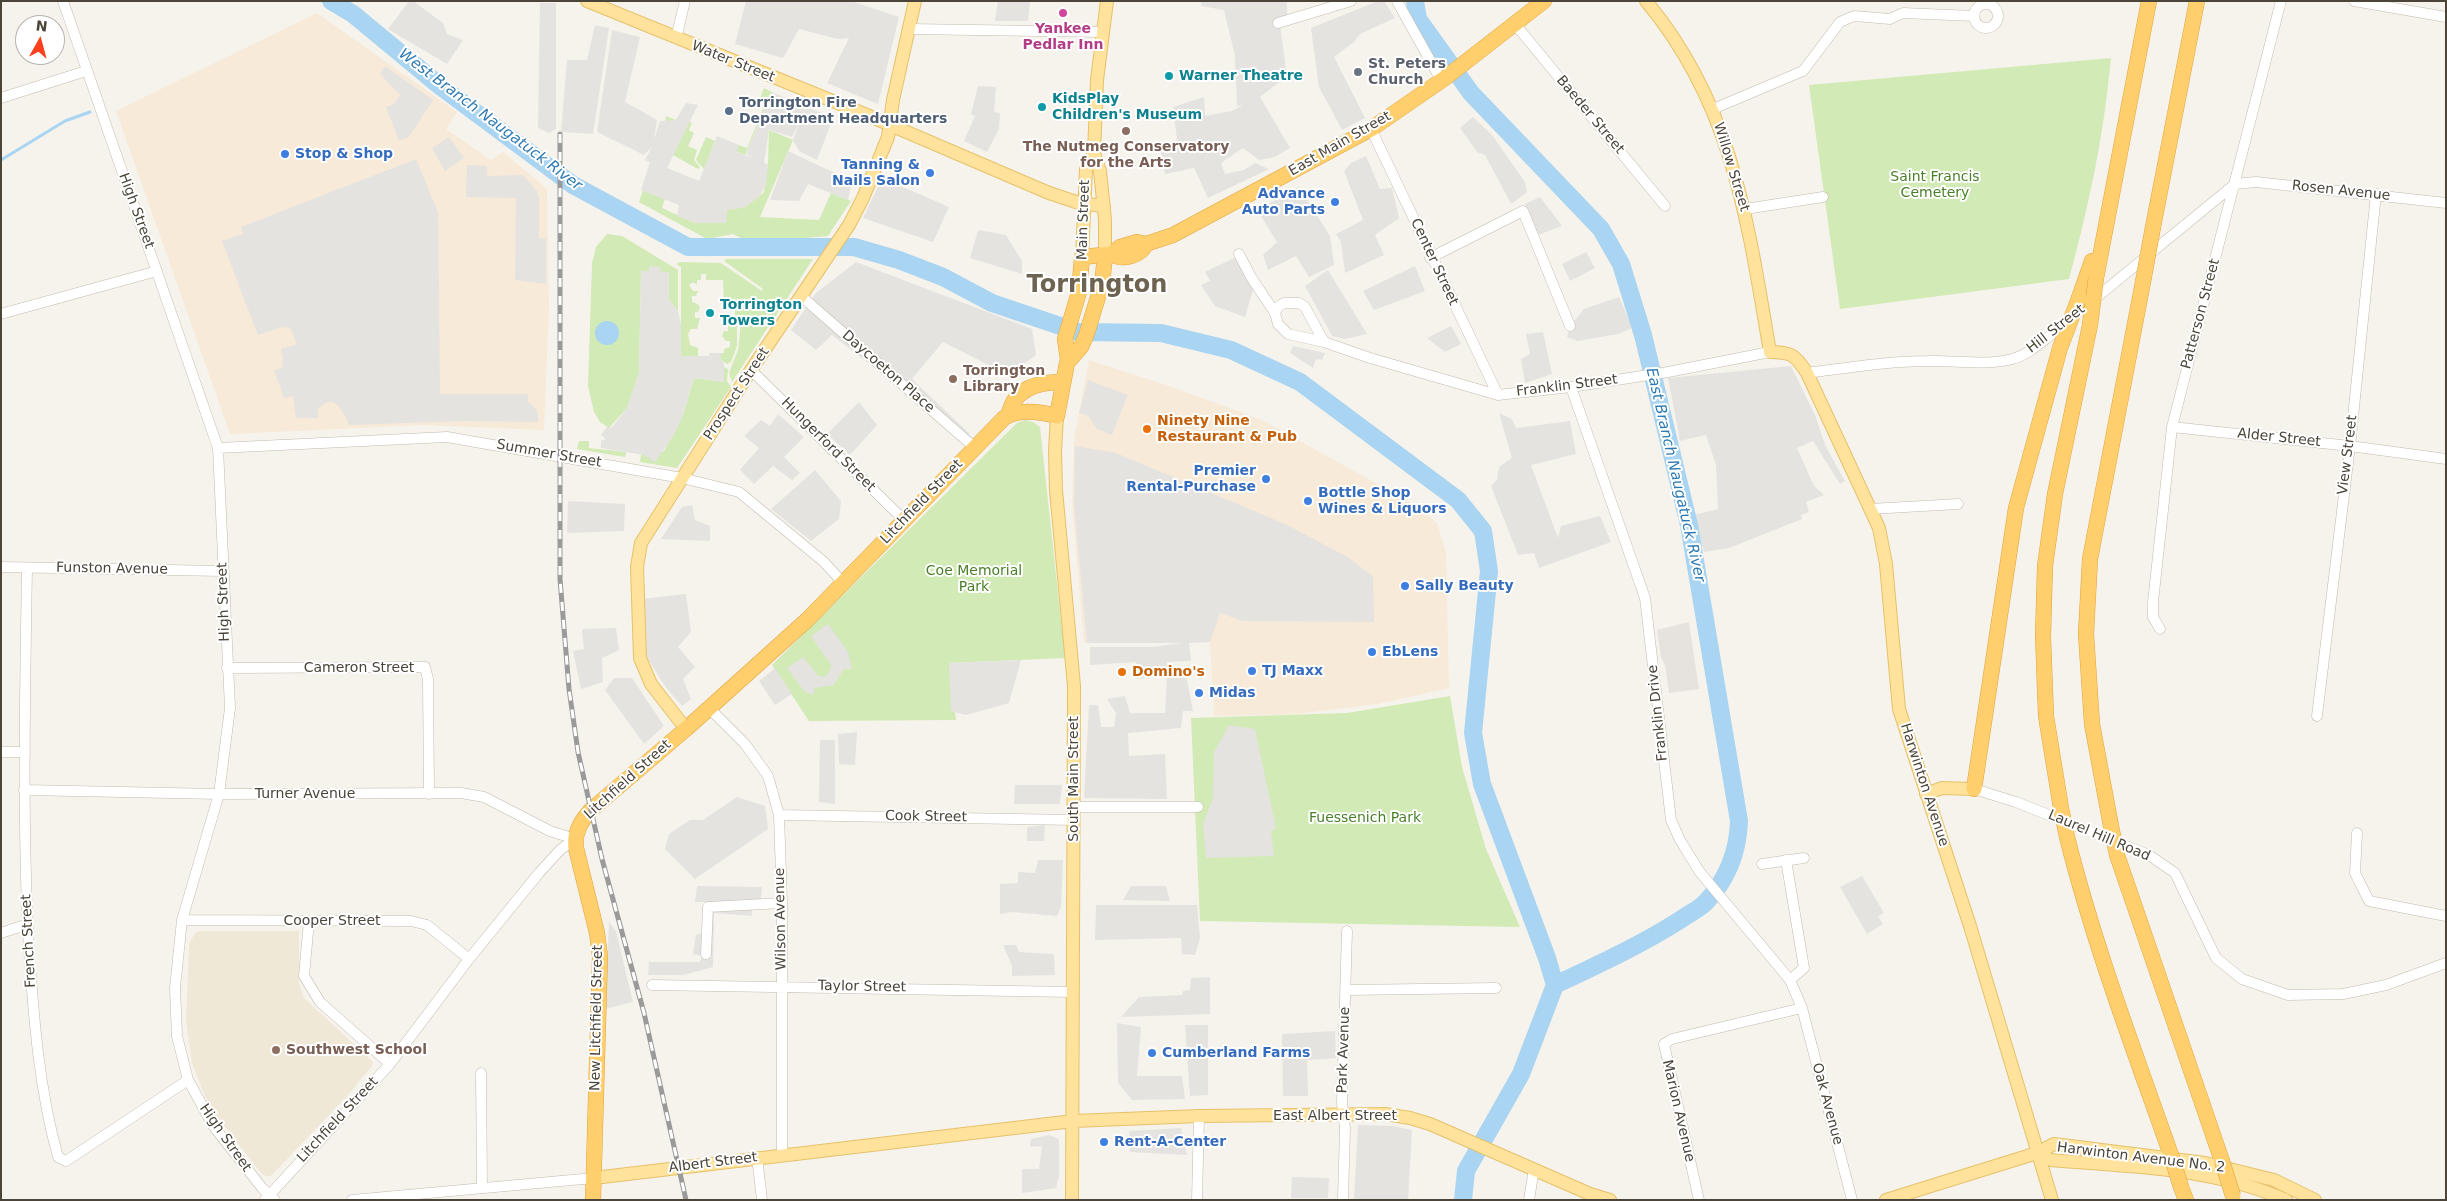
<!DOCTYPE html>
<style>
body{margin:0}
#map{position:relative;width:2447px;height:1201px;overflow:hidden;background:#f6f3ec;font-family:"DejaVu Sans",sans-serif}
canvas{display:block}
.frame{position:absolute;inset:0;border:2px solid #4b4439;pointer-events:none}
.north{position:absolute;left:15px;top:15px;width:50px;height:50px;box-sizing:border-box;background:#fff;border:1px solid #b7b4b0;border-radius:50%;rotate:7deg;font-size:14px;font-weight:700;line-height:20px;text-align:center;color:#4b4439}
.north::after{content:'';display:block;margin:auto;width:18px;height:22px;background:#fc3f1d;clip-path:polygon(50% 0,100% 100%,50% 72%,0 100%)}
</style>
<div id="map">
<canvas width="2447" height="1201"></canvas>
<div class="frame"></div>
<div class="north">N</div>
</div>
<script>
const ctx = document.querySelector('canvas').getContext('2d');
ctx.lineJoin = 'round';
function paint(path, color) {
  ctx.fillStyle = color;
  ctx.fill(path, 'evenodd');
}
function strokePath(path, color, width, dash) {
  ctx.strokeStyle = color;
  ctx.lineWidth = width;
  ctx.lineCap = dash ? 'butt' : 'round';
  ctx.setLineDash(dash || []);
  ctx.stroke(path);
}
function drawText(font, color, halo, rows, align = 'center') {
  ctx.font = font + ' "DejaVu Sans",sans-serif';
  ctx.lineWidth = 4;
  ctx.setLineDash([]);
  ctx.textBaseline = 'middle';
  ctx.strokeStyle = halo;
  ctx.fillStyle = color;
  for (const [text, x, y, turn = 0] of rows) {
    ctx.save();
    ctx.translate(x, y);
    ctx.rotate((+turn || 0) * Math.PI / 180);
    ctx.textAlign = isNaN(turn) ? turn : align;
    if (halo) ctx.strokeText(text, 0, 0);
    ctx.fillText(text, 0, 0);
    ctx.restore();
  }
}
paint(new Path2D(`
 M317 13 457 112 446 129 491 160 503 152 547 189 549 307 544 430 422 425 230 434 116 111Z
 M1089 360 1169 386 1262 420 1417 506 1437 523 1446 553 1449 688 1378 704 1295 714 1214 716 1210 642 1084 643 1072 505 1074 440Z`), '#f7ead8');
paint(new Path2D(`
 M1689 622 1699 689 1669 693 1665 665 1661 658 1657 630Z`), '#e6e2dd');
paint(new Path2D(`
 M200 931H299V983L304 998 373 1062 372 1066 347 1096 271 1176H266L261 1173 218 1118 205 1096 192 1063 186 1021 189 944 195 933Z`), '#efe8d6');
paint(new Path2D(`
 M2111 58C2104 135 2089 205 2069 279L1840 309 1809 85Z
 M764 88 772 92 745 155 736 151 739 145 747 148 765 104 759 101Z
 M666 116 676 120 678 116 692 123 689 130 694 133 688 146 697 150 694 160 700 167 698 169 673 155 671 158 665 123Z
 M769 130 793 140 760 217 819 220 831 193 851 201 828 236 750 243 733 234 707 239 639 202 643 190 665 199 662 208 695 223 727 210 745 207 764 192 768 164Z
 M706 137 715 141 704 169 696 160Z
 M607 234 622 236 678 270V311L669 300V273L661 272 649 266V271H641L639 373 627 408 609 428 600 422 594 412 588 386 592 263 596 247Z
 M726 259H813L732 382 729 373 738 350 741 322 735 321V303L724 302 723 280H706V274H701V280H697V285L693 282 689 285 693 291H698L696 296H692V302L696 303 700 307 698 312H695V318H700L697 329H691L688 334 690 345 698 348V356L681 357V267L676 264 680 262 721 263 762 291 763 289 724 261Z
 M722 323 737 325V346L731 362 727 364 721 360V353H724V349L730 347V341H726L722 336 724 331H728V325Z
 M724 367 728 369 727 381 731 387 677 468 640 462 641 455 664 451 683 415 694 378 723 382Z
 M1025 420 1033 422 1040 427 1065 658 949 663 956 720 809 721 772 665 1017 423Z
 M579 441H589V448L626 452 625 457 577 449Z
 M1450 696 1462 767 1486 849 1520 927 1200 921 1191 718 1347 713Z`), '#d2eab5');
paint(new Path2D(`
 M409 1H413L443 23 447 34 463 40 447 64 388 29Z
 M746 1H851L899 17 878 104 827 83 849 38 838 39 799 29 783 58 735 44Z
 M998 1H1030L1028 21H995Z
 M1202 1H1287V15L1279 17 1287 76 1260 97 1290 148 1275 157 1259 160 1243 148 1221 163 1225 174 1244 170 1255 163 1269 169 1208 198 1194 168 1165 174 1161 152 1177 140 1173 107 1204 97 1205 116 1232 111 1243 105 1237 106 1235 56 1224 10 1201 6Z
 M1378 1H1384L1395 18 1360 34 1354 42 1334 57 1365 118 1342 130 1319 87 1311 28Z
 M540 3H556V129L549 133 538 128Z
 M595 25 609 28 593 134 561 132 567 60H587Z
 M612 30 640 37 625 102 657 120 654 140 660 121 676 120 686 103 698 105 667 168 699 181 717 136 739 145 737 152 756 159 746 154 772 92 833 118 817 160 799 151 793 140 800 121 792 137 769 130 764 163 768 164 766 185 759 197 745 207 727 210 726 223H695L677 216 679 205 641 190 650 162 645 160 652 147 644 155 597 132Z
 M385 66 433 100 409 137 399 141 386 107 394 104 400 95 380 74Z
 M978 86 996 87 994 112 1000 113 999 129 987 152 964 141 975 116 971 114Z
 M1473 117 1492 135 1525 182 1527 192 1511 204 1485 155 1477 152 1460 128Z
 M449 137 464 158 445 171 432 148Z
 M788 151 852 181 848 200 808 184 799 201 770 200Z
 M1366 156 1380 189 1392 188 1399 218 1375 235 1384 255 1345 273 1341 242 1336 234 1363 220 1344 171 1351 163Z
 M416 159 438 212 440 394H528V401L538 412V422L463 421 348 425 346 417 338 405 330 401 318 408V418H296L293 396 284 398 274 370 282 368 283 358 281 349 297 344 290 328 281 327 258 335 222 241 243 234 241 227Z
 M467 165 487 166V176L523 175 537 191 539 199V238L546 239V284L515 280 516 198 466 197Z
 M882 178 949 207 933 242 863 218Z
 M1299 187 1330 236 1334 265 1309 277 1296 256 1268 270 1263 255 1277 242 1257 210Z
 M1540 197 1562 226 1538 235 1525 204Z
 M978 230 1006 235 1022 261V274L970 258Z
 M1586 252 1595 268 1570 281 1562 264Z
 M1236 257 1253 290 1245 317 1215 306 1201 285 1210 281 1205 272Z
 M856 262 1032 329 1036 355 1008 375 943 342 912 379 970 434 961 441 891 380 832 335 816 350 791 330 816 293Z
 M649 266 660 267 661 272H669V300L678 311 681 324V356H709V353H721V360L724 363V382L694 378 683 415 674 435 655 462 644 455 601 448V441L606 439 601 435 607 427H612L627 408 639 373 641 271H649Z
 M1415 266 1425 291 1374 310 1363 291Z
 M1328 270 1367 334 1345 339 1332 336 1305 286Z
 M1619 297 1632 328 1618 334 1578 341 1567 337 1570 326 1584 309Z
 M1451 326 1461 344 1445 352 1427 338Z
 M1543 332 1552 374 1525 383 1521 359 1530 354 1526 334Z
 M1293 346 1325 353 1322 360 1316 359 1313 368 1290 353Z
 M1791 366 1815 415 1826 447 1845 481 1840 484 1813 441 1797 448 1814 486 1824 495 1806 502 1809 512 1801 515 1802 519 1729 548 1704 552 1694 515 1718 509 1716 465 1706 435 1680 441 1668 378Z
 M1088 380 1128 395 1112 435 1097 429 1088 416 1079 413Z
 M859 402 877 425 850 455 827 434Z
 M1499 413 1512 419 1516 428 1570 421 1576 454 1531 465 1558 538 1561 526 1600 516 1611 542 1539 568 1534 553 1518 555 1491 486 1497 480 1499 467 1512 458Z
 M778 414 804 437 784 457 800 473 792 480 773 466 754 484 740 470 759 448 744 436 761 420 770 426Z
 M1075 446 1116 453 1285 524 1346 556 1373 576 1374 622 1243 621 1220 613 1210 642 1189 643 1191 661 1167 662V675H1186L1193 711H1183L1181 728 1128 733 1129 756 1165 754 1167 799 1084 798 1089 705H1098L1101 727H1114L1116 713 1107 699 1125 696 1130 713H1165L1167 676 1137 679 1136 662 1090 665V647H1153L1182 643H1087L1074 505Z
 M815 470 841 501 839 519 811 541 771 509Z
 M568 501 625 504 624 531 567 533Z
 M692 505 695 520 710 526V541L661 539 682 507Z
 M686 594 691 632 678 647 695 667 683 679 691 699 682 706 664 685 647 657 641 599Z
 M828 624 848 652 852 669H844L834 685 815 688 813 695 804 691 787 668 803 657 818 676 824 677 829 673 831 665 811 636Z
 M616 628 619 650 602 658 603 682 581 689 573 651 584 649 582 629Z
 M1021 660 1009 703 966 715 951 711 949 663Z
 M775 668 792 694 775 705 759 681Z
 M614 678H632L664 726 644 744 605 690Z
 M1229 725 1255 729 1276 828 1271 831 1274 856 1206 858 1203 824 1213 798 1214 752Z
 M857 732 855 765 839 764 838 734Z
 M820 740H835V804L819 802Z
 M1015 785H1062L1060 804H1014Z
 M737 797 765 806 768 829 695 879 665 849 669 834 690 820H703Z
 M1045 825 1044 841H1027V827Z
 M1038 860H1063L1061 907 1057 916 1012 912 1000 914V884L1018 883V872L1035 873Z
 M1862 876 1884 913 1878 916 1883 924 1867 934 1840 887Z
 M697 886 762 887 760 910H752V916L714 913 713 967 683 975H648L649 962H700L702 956 693 954 696 935 703 933 704 902H695Z
 M1131 886H1166L1170 901 1123 900Z
 M1096 905H1197L1200 938 1195 955 1182 954 1181 938 1095 940Z
 M609 922 616 931 633 1002 605 1009Z
 M1003 945H1016L1019 952 1054 954 1055 975 1012 976V966Z
 M1210 977V1014L1121 1017 1139 997 1182 995 1183 991 1190 990 1191 978Z
 M1117 1023 1141 1027 1137 1076H1182L1185 1099 1132 1100 1118 1083Z
 M1185 1025H1208V1095L1190 1096Z
 M1335 1031 1336 1058 1307 1060 1308 1096H1283L1282 1034Z
 M1358 1125 1393 1126 1412 1130 1408 1200H1354Z
 M1181 1128 1187 1155 1130 1152 1129 1131Z
 M1049 1135 1059 1139V1177L1056 1188 1022 1193V1169H1039L1042 1146 1030 1147 1031 1139Z
 M1292 1177 1329 1178 1328 1198H1291Z`), '#e5e3e0');
paint(new Path2D(`
 M595 333a12 12 0 1 1 24 0a12 12 0 1 1-24 0Z`), '#a9d4f2');
strokePath(new Path2D(`
 M1 160 65 121 90 112`), '#a9d4f2', 3);
strokePath(new Path2D(`
 M331 1 353 14 440 86 573 185 688 247H854L899 260 943 277 992 303 1078 332 1161 333 1231 350 1300 382 1458 500 1483 531 1489 571 1473 733 1482 784 1547 958 1555 985
 M1415 1 1418 19 1471 93 1601 229 1621 264 1643 335 1689 525 1739 821C1738 852 1727 880 1705 903 1698 910 1688 914 1680 920 1641 945 1597 965 1555 985
 M1463 1200 1466 1171 1521 1074 1555 985`), '#a9d4f2', 18);
const minor = new Path2D(`
 M63 1 218 448 230 708 219 794 182 920 175 988 177 1036 188 1080 214 1127 263 1189 275 1200
 M1397 1 1441 80
 M2354 1 2446 17
 M1974 16a12 12 0 1 1 24 0a12 12 0 1 1-24 0Z
 M1278 23 1351 1
 M1515 24 1665 206
 M910 29 1103 32
 M676 38 685 1
 M1 98 86 71
 M1713 109 1803 71 1840 22 1854 16 1890 19 1903 13 1974 16
 M1371 129 1498 395
 M1745 209 1823 197
 M1239 254 1251 277 1275 313
 M1430 258 1523 211 1570 326
 M801 296 974 447
 M1 314 157 271
 M1324 342 1305 307 1299 303H1284L1278 307 1275 313 1278 324 1288 334 1324 342 1370 358 1498 395 1571 387 1668 372 1770 352
 M751 370 905 521
 M1807 373C1847 368 1887 361 1928 361 1955 360 1986 366 2012 359 2025 356 2037 346 2047 338L2235 184 2256 182 2446 203
 M1571 387 1645 598 1671 820 1680 840 1699 871 1790 980 1802 1008 1852 1200
 M2172 427 2350 446 2446 459
 M218 448 447 437 682 478 739 492 824 562 843 583
 M1870 509 1958 504
 M1 567 223 571
 M27 568C25 696 22 823 29 951 34 1020 39 1089 58 1157L66 1161 188 1080
 M2160 629 2153 617V602L2172 427 2281 1
 M227 668 425 667 428 679 429 794
 M709 708 745 744 768 776 779 815 782 903V1154
 M2317 716 2350 446 2376 194
 M1 752H25
 M1974 789 2016 802 2149 855 2175 873 2216 958 2242 979 2288 995 2343 994 2386 985 2446 963
 M24 790 219 794 461 793 484 797 550 831 575 839
 M1074 807H1198
 M779 815 1074 820
 M2357 833 2355 873 2369 901 2446 916
 M1786 860 1804 968 1790 980
 M1762 864 1804 858
 M182 920 411 921 427 925 469 959
 M309 921 304 976 320 1002 390 1064
 M1 933 28 924
 M706 954 708 907 782 903
 M652 985 1073 992
 M1346 990 1496 988
 M481 1073 482 1188
 M757 1157 762 1200
 M265 1200 390 1064 469 959 539 873 560 850 575 839
 M352 1200 594 1178
 M1197 1200 1199 1116
 M1343 1200 1345 1128 1342 1103 1347 931
 M1529 1200 1534 1169
 M1699 1200 1664 1044 1672 1039 1802 1008`);
const major = new Path2D(`
 M587 1 867 115 1049 193 1079 203 1104 206
 M1646 1C1733 105 1748 223 1770 352 1792 352 1795 355 1807 373L1879 528 1886 564 1899 709 1970 926 2052 1200
 M1105 256V220L1100 171 1094 153 1097 80 1107 1
 M1082 257 1086 169 1094 153
 M1057 416 1055 451 1056 490 1074 686 1072 1200
 M686 729 651 684 640 658 637 567 641 543 751 370 849 225 863 198 888 137 893 100 915 1
 M1926 794 1942 788 1974 789
 M2037 1153 2051 1160C2129 1167 2213 1167 2286 1200
 M594 1178 1073 1121 1199 1116 1385 1114 1410 1118 1430 1124 1590 1194 1610 1200
 M1886 1200 2037 1153 2054 1144 2205 1163 2274 1180 2315 1200`);
const highway = new Path2D(`
 M2153 227 2197 1
 M1112 254C1122 261 1141 256 1146 244
 M2096 278 2149 1
 M2079 298 2092 261
 M1068 360 1065 339 1079 292 1082 257 1112 254 1120 247 1137 242 1146 244 1173 235 1371 129 1445 78 1544 1
 M1009 414C1014 388 1039 382 1063 382
 M1974 789 2016 508 2060 348
 M2061 808 2046 716 2043 636 2045 566 2055 494 2090 325
 M2111 826 2092 724 2086 634 2090 559 2143 282
 M2067 837C2094 945 2134 1050 2171 1155
 M2117 855 2222 1161
 M2181 1187 2186 1200
 M593 1200 600 956 597 933 576 848C574 832 581 821 591 810L686 729 807 620 1004 418C1018 408 1041 412 1057 416L1067 363 1081 347 1086 336 1102 284 1105 256`);
strokePath(minor, '#c2bbae', 11);
strokePath(major, '#e6c16a', 14);
strokePath(highway, '#e0a43c', 16);
strokePath(minor, '#fff', 10);
strokePath(major, '#ffe39c', 12);
strokePath(highway, '#ffcf6e', 15);
const rail = new Path2D(`
 M560 134V579L569 689 578 752 602 859 644 1013 686 1200`);
strokePath(rail, '#9a9a9a', 5);
strokePath(rail, '#fff', 3, [9]);
const highwayBridge = new Path2D(`
 M2143 282 2153 227
 M2090 325 2096 278
 M2060 348 2079 298
 M2061 808 2067 837
 M2111 826 2117 855
 M2171 1155 2181 1187
 M2222 1161 2233 1196`);
strokePath(highwayBridge, '#e0a43c', 16, []);
strokePath(highwayBridge, '#ffcf6e', 15);
for (const [x, y, r, color] of [
 [1063,13,5,"#d1479c"],
 [1358,72,5,"#6b7280"],
 [1169,76,5,"#0f9aa8"],
 [1042,107,5,"#0f9aa8"],
 [729,111,5,"#5c6f8a"],
 [1126,131,5,"#8d6e63"],
 [285,154,5,"#3f7fe0"],
 [930,173,5,"#3f7fe0"],
 [1335,202,5,"#3f7fe0"],
 [710,313,5,"#0f9aa8"],
 [953,379,5,"#8d6e63"],
 [1147,429,5,"#e8710a"],
 [1266,479,5,"#3f7fe0"],
 [1308,501,5,"#3f7fe0"],
 [1405,586,5,"#3f7fe0"],
 [1372,652,5,"#3f7fe0"],
 [1252,671,5,"#3f7fe0"],
 [1122,672,5,"#e8710a"],
 [1199,693,5,"#3f7fe0"],
 [276,1050,5,"#8d6e63"],
 [1152,1053,5,"#3f7fe0"],
 [1104,1142,5,"#3f7fe0"]
]) {
  const dot = new Path2D();
  dot.arc(x, y, r, 0, 2 * Math.PI);
  ctx.fillStyle = color;
  ctx.fill(dot);
  strokePath(dot, '#fff', 2);
}
drawText('bold 14px', '#b23c85', '#fff', [
 ["Yankee",1063,29],
 ["Pedlar Inn",1063,45]
]);
drawText('14px', '#4b4439', '#fff', [
 ["Water Street",733,62,22],
 ["Baeder Street",1590,115,50],
 ["East Main Street",1340,144,-30],
 ["Willow Street",1731,167,73],
 ["Rosen Avenue",2341,191,6],
 ["High Street",136,211,70],
 ["Main Street",1084,220,-88],
 ["Center Street",1434,262,65],
 ["Patterson Street",2201,314,-75],
 ["Hill Street",2056,329,-38],
 ["Daycoeton Place",888,372,41],
 ["Franklin Street",1567,386,-7],
 ["Prospect Street",737,394,-57],
 ["Alder Street",2279,438,6],
 ["Hungerford Street",828,445,45],
 ["Summer Street",549,454,10],
 ["View Street",2348,455,-83],
 ["Litchfield Street",922,502,-46],
 ["Funston Avenue",112,569,1],
 ["High Street",224,602,-92],
 ["Cameron Street",359,668],
 ["Franklin Drive",1658,713,-96],
 ["South Main Street",1074,779,-90],
 ["Litchfield Street",628,780,-42],
 ["Harwinton Avenue",1924,785,72],
 ["Turner Avenue",305,794],
 ["Cook Street",926,817,1],
 ["Laurel Hill Road",2099,836,23],
 ["Wilson Avenue",781,919,-91],
 ["Cooper Street",332,921],
 ["French Street",29,941,-93],
 ["Taylor Street",862,987,1],
 ["New Litchfield Street",597,1018,-89],
 ["Park Avenue",1344,1050,-88],
 ["Oak Avenue",1827,1104,75],
 ["Marion Avenue",1678,1111,77],
 ["East Albert Street",1335,1116],
 ["Litchfield Street",338,1120,-47],
 ["High Street",225,1138,55],
 ["Harwinton Avenue No. 2",2141,1158,7],
 ["Albert Street",713,1163,-7]
]);
drawText('bold 14px', '#5b616d', '#fff', [
 ["St. Peters",1368,64],
 ["Church",1368,80]
], 'left');
drawText('bold 14px', '#0d838f', '#fff', [
 ["Warner Theatre",1179,76],
 ["KidsPlay",1052,99],
 ["Children's Museum",1052,115],
 ["Torrington",720,305],
 ["Towers",720,321]
], 'left');
drawText('bold 14px', '#4e5e75', '#fff', [
 ["Torrington Fire",739,103],
 ["Department Headquarters",739,119]
], 'left');
drawText('bold 14px', '#785e54', '#fff', [
 ["The Nutmeg Conservatory",1126,147,"center"],
 ["for the Arts",1126,163,"center"],
 ["Torrington",963,371],
 ["Library",963,387],
 ["Southwest School",286,1050]
], 'left');
drawText('bold 14px', '#366cbe', '#fff', [
 ["Stop & Shop",295,154],
 ["Tanning &",920,165,"right"],
 ["Nails Salon",920,181,"right"],
 ["Advance",1325,194,"right"],
 ["Auto Parts",1325,210,"right"],
 ["Premier",1256,471,"right"],
 ["Rental-Purchase",1256,487,"right"],
 ["Bottle Shop",1318,493],
 ["Wines & Liquors",1318,509],
 ["Sally Beauty",1415,586],
 ["EbLens",1382,652],
 ["TJ Maxx",1262,671],
 ["Midas",1209,693],
 ["Cumberland Farms",1162,1053],
 ["Rent-A-Center",1114,1142]
], 'left');
drawText('14px', '#4a7f2a', '#fff', [
 ["Saint Francis",1935,177],
 ["Cemetery",1935,193],
 ["Coe Memorial",974,571],
 ["Park",974,587],
 ["Fuessenich Park",1365,818]
]);
drawText('bold 14px', '#c56008', '#fff', [
 ["Ninety Nine",1157,421],
 ["Restaurant & Pub",1157,437],
 ["Domino's",1132,672]
], 'left');
drawText('italic 15px', '#2e7ab2', '#fff', [
 ["West Branch Naugatuck River",490,120,37],
 ["East Branch Naugatuck River",1675,475,77]
]);
drawText('bold 24px', '#6e6250', '#fff', [
 ["Torrington",1097,286]
]);
</script>
